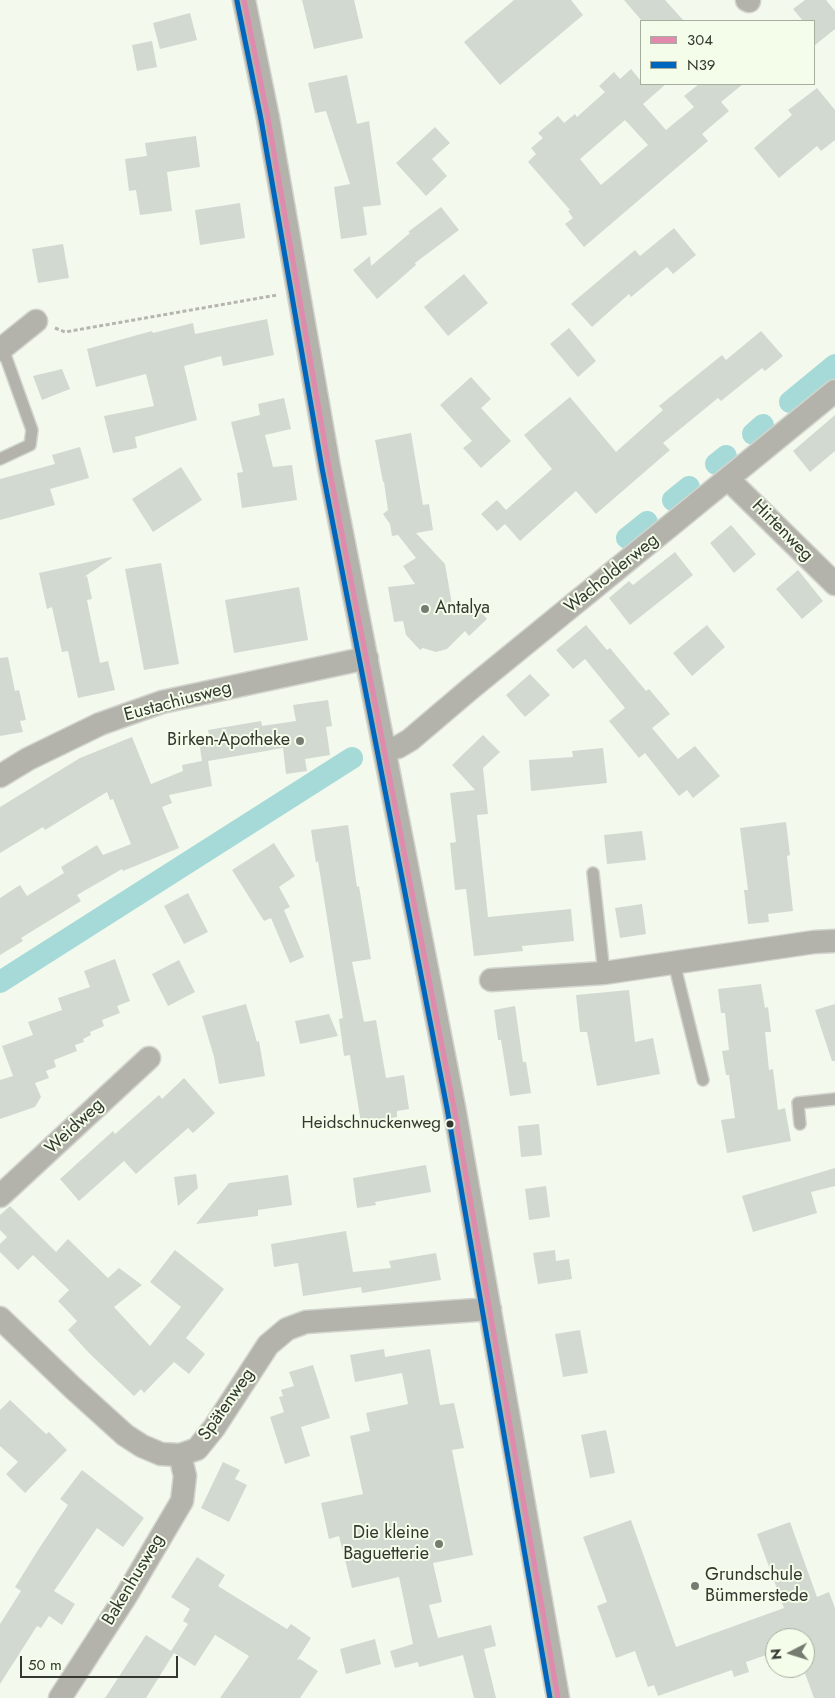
<!DOCTYPE html>
<meta charset="utf-8">
<style>
body{margin:0}
#map{position:relative;width:835px;height:1698px;overflow:hidden;background:#f4f9ee;font-family:Jost,sans-serif}
canvas{display:block}
.legend{position:absolute;left:640px;top:20px;width:175px;height:65px;box-sizing:border-box;background:#f4fdea;border:1px solid #a7aea0;margin:0;padding:6px 9px;list-style:none;font-size:15px;color:#343830}
.legend li{display:flex;align-items:center;gap:10px;height:25px}
.legend b{width:25px;border:1px solid #a7aea0}
.north{position:absolute;left:765px;top:1628px;width:50px;height:50px;box-sizing:border-box;background:#f4fdea;border:1px solid #a7aea0;border-radius:50%;rotate:265deg;font-size:14px;font-weight:700;line-height:20px;text-align:center;color:#343830}
.north::after{content:'';display:block;margin:auto;width:18px;height:22px;background:#777c72;clip-path:polygon(50% 0,100% 100%,50% 72%,0 100%)}
.scale{position:absolute;left:20px;top:1656px;width:158px;height:22px;box-sizing:border-box;border:2px solid #343830;border-top:0;padding-left:6px;font-size:15px;line-height:18px;white-space:nowrap;color:#343830;-webkit-text-stroke:4px #f4fdea;paint-order:stroke}
</style>
<div id="map">
<canvas width="835" height="1698"></canvas>
<ul class="legend">
<li><b style="height:6px;background:#e08aae"></b>304</li>
<li><b style="height:6px;background:#0065bd"></b>N39</li>
</ul>
<div class="north">N</div>
<div class="scale">50 m</div>
</div>
<script>
const ctx = document.querySelector('canvas').getContext('2d');
ctx.lineJoin = 'round';
function strokePath(path, color, width, dash) {
  ctx.strokeStyle = color;
  ctx.lineWidth = width;
  ctx.lineCap = dash ? 'butt' : 'round';
  ctx.setLineDash(dash || []);
  ctx.stroke(path);
}
function paint(path, color) {
  ctx.fillStyle = color;
  ctx.fill(path, 'evenodd');
}
function drawText(font, color, halo, rows, align = 'center') {
  ctx.font = font + ' Jost,sans-serif';
  ctx.lineWidth = 4;
  ctx.setLineDash([]);
  ctx.textBaseline = 'middle';
  ctx.strokeStyle = halo;
  ctx.fillStyle = color;
  for (const [text, x, y, turn = 0] of rows) {
    ctx.save();
    ctx.translate(x, y);
    ctx.rotate((+turn || 0) * Math.PI / 180);
    ctx.textAlign = isNaN(turn) ? turn : align;
    if (halo) ctx.strokeText(text, 0, 0);
    ctx.fillText(text, 0, 0);
    ctx.restore();
  }
}
strokePath(new Path2D(`
 M790 402 835 365
 M753 434 763 425
 M716 464 726 456
 M673 500 689 487
 M627 538 647 522
 M0 982 352 758`), '#a5dad8', 22);
paint(new Path2D(`
 M302 0H354L363 38 314 49Z
 M514 0H571L583 15 500 85 464 42Z
 M624 0H665L684 21H642Z
 M805 0H826L835 11V29L814 46V21H803L793 9Z
 M190 13 197 40 160 49 153 23Z
 M152 41 157 67 137 71 132 45Z
 M631 69 641 81V84H666L643 104 666 130 694 107 684 96 699 84H743L721 102 729 111 702 134 708 141 584 247 565 224 573 218 568 211 570 210 528 162 536 154 531 148 543 138 538 133 558 116 564 123 575 114 577 117 605 92 599 86 614 72 620 79ZM625 120 648 145 601 185 580 159Z
 M347 75 357 124 369 121 381 205 363 207 367 235 341 239 334 187 350 184 326 111 315 113 308 83Z
 M817 88 835 110V140L821 151 817 146 779 178 754 148 792 115 788 110Z
 M435 127 450 143 432 159 447 176 426 196 396 163Z
 M196 136 200 167 167 172 172 211 140 215 136 190 129 191 125 159 147 156 145 143Z
 M240 203 245 238 200 245 195 210Z
 M441 207 459 230 415 263 416 265 377 299 353 270 370 256 371 266 410 233 408 232Z
 M674 228 696 255 673 274 667 267 631 297 629 294 592 327 571 304 635 250 640 256Z
 M63 244 69 278 38 283 32 249Z
 M464 274 488 303 448 336 424 307Z
 M267 319 274 355 223 366 221 356 184 366 197 420 135 437 137 448 113 453 104 416 154 406 146 374 96 387 87 349 152 331 153 333 193 323 195 334Z
 M569 328 596 361 578 377 550 344Z
 M761 331 783 356 765 371 762 368 721 401 718 398 663 443 670 450 596 514 576 491 520 541 505 524 497 531 481 514 497 500 506 510 552 469 524 435 570 397 616 452 663 410 659 406 722 355 726 360Z
 M62 369 70 389 42 400 33 376Z
 M471 377 491 399 481 408 511 441 481 468 463 448 472 441 440 405Z
 M284 398 291 429 265 435 273 467 292 465 297 500 242 508 237 473 243 472 231 422 260 415 258 404Z
 M835 415V451L810 472 793 451Z
 M411 433 423 505 429 504 433 530 416 533 445 564 454 616 471 600 487 619 469 636 465 631 447 649 436 652 423 648 420 650 406 635 403 621 394 622 388 587 415 584 403 566 416 558 398 535 392 536 390 524 383 514 388 510 384 482H383L375 440Z
 M80 447 89 478 50 489 55 505 0 520V479L55 464 52 455Z
 M181 467 202 500 153 532 132 499Z
 M731 525 756 554 734 573 710 543Z
 M675 552 693 575 630 625 609 598 629 581 633 585Z
 M111 557 112 558 84 577 87 576 92 599 87 600 100 663 108 661 115 690 78 698 68 651 62 652 52 607 47 609 39 573Z
 M161 563 179 664 144 670 125 569Z
 M798 570 823 601 802 619 776 589Z
 M299 587 308 640 234 653 225 600Z
 M586 625 607 650 610 648 646 691 649 689 670 714 652 728 678 759 695 746 720 776 693 798 687 790 679 796 645 753 639 758 609 721 625 708 585 659 573 669 556 650Z
 M707 625 725 647 692 676 673 653Z
 M8 657 15 691 19 690 26 720 20 721 23 732 0 736V658Z
 M530 674 550 695 525 717 506 695Z
 M328 700 332 726 326 727 330 755 305 759 307 771 286 774 283 748 208 761 212 786 169 795 172 803 162 807 179 848 123 871 122 869 77 895 81 901 21 938 23 941 0 955V898L20 885 27 896 64 873 61 867 97 845 103 855 131 844 113 799 110 800 107 792 45 830 43 827 0 853V807L80 758 132 737 151 784 183 771 182 765 202 761 199 741 210 739 208 730 261 721 262 726 296 721 293 705Z
 M483 735 500 752 483 768 488 814 477 815 488 917 571 909 574 941 522 946 523 951 474 956 466 889 455 890 450 843 456 842 450 793 475 790 452 765Z
 M603 748 607 783 531 791 529 760 573 757 572 751Z
 M786 822 790 855 787 856 793 911 768 914 769 922 748 924 744 890H748L740 828Z
 M348 825 357 887 359 886 371 959 352 962 364 1022 376 1020 386 1078 404 1075 409 1109 397 1111V1117L361 1123 350 1055 344 1056 339 1019 343 1018 318 861 316 863 311 830Z
 M642 831 646 860 607 864 604 835Z
 M274 843 295 876 279 887 290 907 284 910 304 957 290 963 271 918 264 921 232 870Z
 M188 893 208 932 184 944 164 906Z
 M642 904 646 934 620 938 615 908Z
 M115 959 130 1001 117 1006 120 1013 102 1020 104 1026 90 1032 91 1035 83 1039 84 1042 75 1045 77 1051 54 1060 56 1067 46 1071 49 1078 35 1083 41 1097 35 1107 0 1119V1080L13 1076 2 1046 33 1035 28 1022 62 1010 58 998 90 987 84 971Z
 M179 960 195 992 168 1006 152 974Z
 M761 984 765 1008 768 1007 771 1032H765L769 1070 773 1069 778 1110 785 1108 791 1141 727 1153 721 1120 735 1118 729 1075H726L722 1051 729 1050 725 1013H721L718 989Z
 M629 990 635 1042 653 1038 660 1074 597 1086 587 1032H580L576 995Z
 M246 1004 257 1042 259 1041 265 1076 219 1084 214 1057 202 1016Z
 M835 1004V1061H832L815 1010Z
 M515 1006 523 1062H526L531 1093 510 1096 501 1040H498L494 1010Z
 M329 1014 338 1036 300 1044 295 1021Z
 M184 1078 215 1113 193 1133 188 1128 136 1174 124 1161 79 1201 60 1179 113 1131 115 1134 159 1095 162 1099Z
 M539 1124 542 1155 521 1157 518 1126Z
 M426 1165 431 1192 375 1202 376 1205 357 1208 353 1178Z
 M835 1168V1186L811 1192 817 1213 753 1232 742 1196Z
 M196 1174 198 1188 178 1206 174 1177Z
 M288 1175 292 1205 258 1210V1216L196 1224 229 1183Z
 M546 1186 550 1217 529 1220 525 1189Z
 M10 1206 56 1252 68 1239 108 1278 119 1268 142 1285 114 1307 150 1346 181 1307 150 1282 175 1250 224 1289 186 1338 205 1354 189 1374 174 1362 144 1393 141 1389 134 1396 89 1353 68 1330 77 1321 58 1301 69 1290 33 1255 18 1270 0 1252V1244L7 1237 0 1230V1215Z
 M346 1231 353 1272 391 1268 389 1261 436 1253 441 1280 362 1293 361 1287 303 1296 298 1263 274 1267 271 1244Z
 M555 1250 556 1261 569 1259 572 1279 538 1284 533 1253Z
 M580 1330 588 1373 563 1377 555 1334Z
 M384 1349 385 1357 430 1349 440 1405 454 1403 464 1448 452 1450 473 1555 433 1563 442 1602 429 1605 438 1638 491 1625 496 1646 484 1649 496 1698H474L463 1655 419 1667 418 1662 395 1668 390 1651 413 1644 399 1577 352 1588 339 1536 329 1539 321 1503 363 1494 350 1436 370 1431 366 1413 408 1404 402 1373 355 1382 350 1355Z
 M313 1365 330 1418 301 1427 310 1456 285 1464 270 1417 284 1412 279 1397 283 1396 281 1390 294 1386 289 1372Z
 M10 1400 46 1434 49 1432 67 1450 25 1493 6 1474 18 1462 0 1446V1410Z
 M606 1430 615 1473 590 1478 581 1435Z
 M223 1462 240 1470 235 1479 247 1485 229 1522 201 1508Z
 M82 1470 144 1518 123 1547 97 1528 54 1591 75 1604 62 1625 49 1616 41 1628 37 1626 0 1684V1624L21 1591 15 1587 40 1547 68 1505 60 1499Z
 M631 1520 676 1647 784 1608 757 1534 790 1522 817 1597 829 1592 835 1608V1698H814L803 1668H805V1638H775V1652L746 1662 749 1672 734 1677 732 1670 658 1696 654 1685 648 1687 635 1651 616 1658 597 1606 607 1602 583 1537Z
 M197 1557 225 1575 218 1586 287 1629 291 1624 311 1638 297 1660 300 1659 318 1671 300 1698H220L249 1656 215 1635 195 1666 174 1653 146 1698H105L146 1635 171 1651 188 1624 183 1621 190 1609 171 1597Z
 M375 1639 381 1664 346 1674 340 1649Z`), '#d2d9d1');
const lane = new Path2D(`
 M0 459 30 445 32 430 3 349
 M593 873 604 973
 M674 963 703 1080
 M800 1124 798 1103 835 1099`);
const street = new Path2D(`
 M244 0 268 118 329 467 454 1107 558 1698
 M747 0 749 1
 M0 350 36 321
 M728 479 835 584
 M385 750 398 747 410 740 470 689 835 391
 M0 776 28 759 100 724 162 702 367 658
 M491 980 604 973 814 942 835 941
 M0 1196 149 1058
 M0 1318 73 1388 125 1435 142 1446 161 1454 180 1455 197 1449 214 1428 268 1345 287 1329 306 1322 490 1309
 M60 1698 126 1596 182 1501 185 1476 180 1455`);
strokePath(lane, '#d1d5cd', 14);
strokePath(street, '#d1d5cd', 25);
strokePath(new Path2D(`
 M55 328 65 332 277 295`), '#b5b6ae', 3, [4, 2.5]);
strokePath(lane, '#b4b3ab', 11);
strokePath(street, '#b4b3ab', 22);
strokePath(new Path2D(`
 M244 0 268 118 329 467 454 1107 558 1698`), '#e08aae', 5);
strokePath(new Path2D(`
 M237 1 261 119 322 468 447 1108 550 1698`), '#0065bd', 5);
for (const [x, y, r, color] of [
 [425,609,5,"#777c72"],
 [300,741,5,"#777c72"],
 [450,1124,4.5,"#343830"],
 [439,1544,5,"#777c72"],
 [695,1586,5,"#777c72"]
]) {
  const dot = new Path2D();
  dot.arc(x, y, r, 0, 2 * Math.PI);
  ctx.fillStyle = color;
  ctx.fill(dot);
  strokePath(dot, '#f4fdea', 2);
}
drawText('17px', '#343830', '#f4fdea', [
 ["Heidschnuckenweg",441,1124]
], 'right');
drawText('18px', '#343830', '#f4fdea', [
 ["Hirtenweg",782,531,45],
 ["Wacholderweg",612,574,-39],
 ["Eustachiusweg",178,702,-15],
 ["Weidweg",75,1127,-43],
 ["Spätenweg",227,1405,-55],
 ["Bakenhusweg",134,1580,-59]
]);
drawText('18px', '#343830', '#f4fdea', [
 ["Antalya",435,609],
 ["Birken-Apotheke",290,741,"right"],
 ["Die kleine",429,1534,"right"],
 ["Baguetterie",429,1555,"right"],
 ["Grundschule",705,1576],
 ["Bümmerstede",705,1597]
], 'left');
</script>
